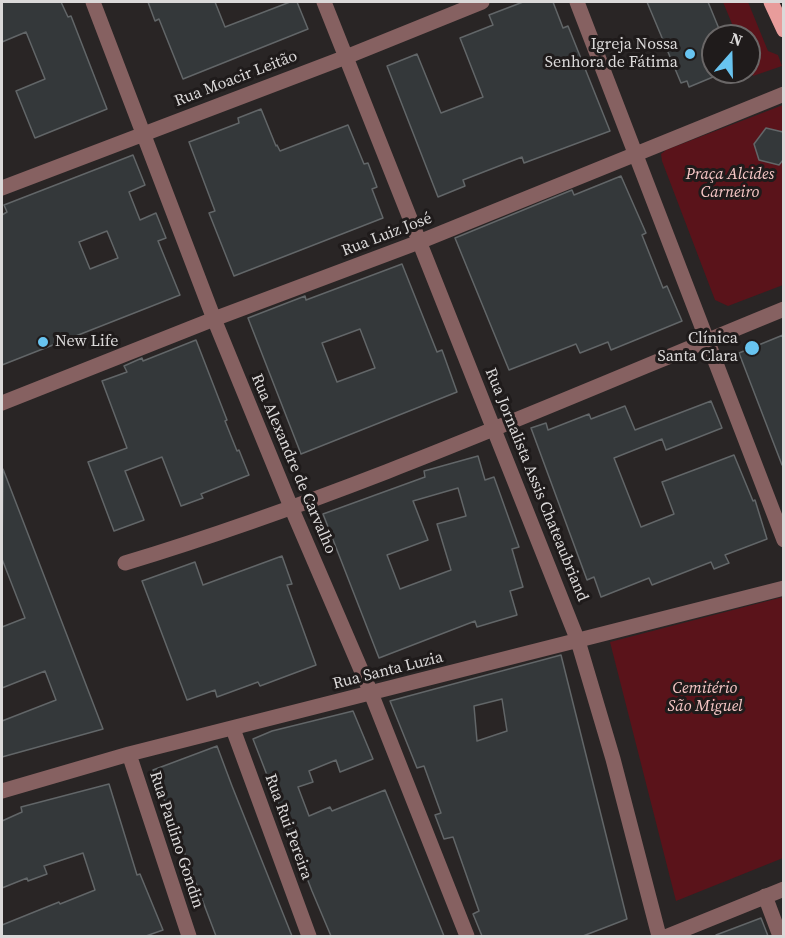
<!DOCTYPE html>
<meta charset="utf-8">
<style>
body{margin:0}
#map{position:relative;width:785px;height:938px;overflow:hidden;background:#292525;font-family:"Source Serif 4",serif}
canvas{display:block}
.frame{position:absolute;inset:0;border:3px solid #dbd9d9;pointer-events:none}
.north{position:absolute;left:701px;top:24px;width:60px;height:60px;box-sizing:border-box;background:#1f1b1b;border:2px solid #6a6767;border-radius:50%;rotate:20deg;font-size:16px;font-weight:700;line-height:24px;text-align:center;color:#dbd9d9}
.north::after{content:'';display:block;margin:auto;width:21px;height:27px;background:#68c4f0;clip-path:polygon(50% 0,100% 100%,50% 72%,0 100%)}
</style>
<div id="map">
<canvas width="785" height="938"></canvas>
<div class="frame"></div>
<div class="north">N</div>
</div>
<script>
const ctx = document.querySelector('canvas').getContext('2d');
ctx.lineJoin = 'round';
function paint(path, color) {
  ctx.fillStyle = color;
  ctx.fill(path, 'evenodd');
}
function strokePath(path, color, width, dash) {
  ctx.strokeStyle = color;
  ctx.lineWidth = width;
  ctx.lineCap = dash ? 'butt' : 'round';
  ctx.setLineDash(dash || []);
  ctx.stroke(path);
}
function drawText(font, color, halo, rows, align = 'center') {
  ctx.font = font + ' "Source Serif 4",serif';
  ctx.lineWidth = 6;
  ctx.setLineDash([]);
  ctx.textBaseline = 'middle';
  ctx.strokeStyle = halo;
  ctx.fillStyle = color;
  for (const [text, x, y, turn = 0] of rows) {
    ctx.save();
    ctx.translate(x, y);
    ctx.rotate((+turn || 0) * Math.PI / 180);
    ctx.textAlign = isNaN(turn) ? turn : align;
    if (halo) ctx.strokeText(text, 0, 0);
    ctx.fillText(text, 0, 0);
    ctx.restore();
  }
}
paint(new Path2D(`
 M723 2H748L768 51 778 55 782 66 753 76 749 66V36H737Z
 M783 105V285L728 306 715 300 662 161 661 154 666 150Z
 M783 597V858L676 901 610 642Z`), '#5a131a');
const building = new Path2D(`
 M2 2H61L68 17 71 16 107 109 35 138 16 91 45 79 26 32 2 42Z
 M148 2H215L225 27 290 2H297L308 29 183 79 159 19 155 21Z
 M523 2H553L563 28 568 26 610 131 524 163 522 157 463 180 465 186 438 197 387 66 417 54 441 113 483 97 460 38 493 25 489 15Z
 M647 2H708L722 36H713V77L689 87 687 81 681 83Z
 M261 109 276 146 277 145 280 151 348 125 364 164 368 163 377 187 372 189 383 218 234 276 209 213 215 211 189 142 239 123 238 118Z
 M766 128 783 132V160L779 165 759 160 754 144Z
 M133 155 145 185 129 192 140 220 156 213 166 238 158 241 180 295 2 365V215L7 212 4 205ZM107 231 118 258 90 269 79 242Z
 M621 176 646 233 642 235 663 288 667 286 682 321 611 350 608 342 580 353 576 344 509 370 455 238 572 190 574 195Z
 M402 264 437 352 442 350 457 392 301 454 248 318 305 296 306 300ZM360 329 375 368 337 382 322 343Z
 M783 335V465H782L739 353Z
 M196 340 227 420 225 421 237 451 239 450 249 475 201 494 203 498 181 506 162 457 125 471 144 520 114 531 88 462 127 448 102 381 127 372 124 366 142 358 143 361Z
 M711 401 722 428 666 450 662 439 614 458 641 527 674 514 662 482 734 455 753 501 755 500 767 539 725 555 729 563 714 569 711 562 652 585 649 578 601 597 594 577 587 580 531 428 546 423 548 430 589 414 591 419 625 406 635 430Z
 M478 456 485 480 494 477 519 547 512 549 523 587 510 591 517 615 477 627 475 621 379 658 323 514 425 477 424 471ZM458 488 466 516 437 524 451 570 400 589 387 555 428 540 413 501Z
 M3 469 103 729 2 757V721L56 700 45 671 2 688V627L25 618 2 559Z
 M282 556 292 584 287 585 316 665 260 686 258 682 217 697 215 690 187 700 142 581 195 562 203 585Z
 M561 655 627 919 583 936H482L473 914 479 911 453 837 444 839 435 815 441 813 424 766 417 768 390 701ZM502 699 507 731 477 741 474 706Z
 M353 711 373 759 340 772 336 760 309 771 313 782 298 787 309 816 330 807 332 811 385 790 444 936H331L312 891 253 739 272 731Z
 M217 746 232 786 292 936H216L153 770Z
 M109 784 137 875 140 874 163 930 146 936H2V925L59 902 60 904 95 890 83 853 44 866 47 874 28 881 27 878 2 888V821L22 812 21 807Z
 M761 918 768 936H717L716 935Z`);
paint(building, '#34383a');
strokePath(building, '#626668', 1.5);
strokePath(new Path2D(`
 M93 2 214 319 291 507 371 693 467 936
 M324 2 578 641 613 759 659 936
 M577 2 784 540
 M2 188 346 57 482 2
 M2 403 214 319 419 242 784 94
 M125 563C350 495 566 398 784 309
 M233 729 309 936
 M129 754 189 936
 M2 791 129 754 784 588
 M765 896 780 936
 M668 936 784 889`), '#866161', 15);
strokePath(new Path2D(`
 M771 2 784 30`), '#e89c9b', 15);
for (const [x, y, r, color] of [
 [690,54,6,"#68c4f0"],
 [43,342,6,"#68c4f0"],
 [752,348,8,"#68c4f0"]
]) {
  const dot = new Path2D();
  dot.arc(x, y, r, 0, 2 * Math.PI);
  ctx.fillStyle = color;
  ctx.fill(dot);
  strokePath(dot, '#1f1b1b', 2);
}
drawText('16px', '#dbd9d9', '#1f1b1b', [
 ["Igreja Nossa",678,45],
 ["Senhora de Fátima",678,63],
 ["Clínica",738,339],
 ["Santa Clara",738,357],
 ["New Life",55,342,"left"]
], 'right');
drawText('16px', '#dbd9d9', '#1f1b1b', [
 ["Rua Moacir Leitão",236,79,-21],
 ["Rua Luiz José",387,235,-21],
 ["Rua Alexandre de Carvalho",293,464,67],
 ["Rua Jornalista Assis Chateaubriand",536,485,68],
 ["Rua Santa Luzia",388,671,-14],
 ["Rua Rui Pereira",288,827,70],
 ["Rua Paulino Gondin",176,840,72]
]);
drawText('italic 16px', '#f7c7c6', '#1f1b1b', [
 ["Praça Alcides",730,175],
 ["Carneiro",730,193],
 ["Cemitério",705,689],
 ["São Miguel",705,707]
]);
</script>
